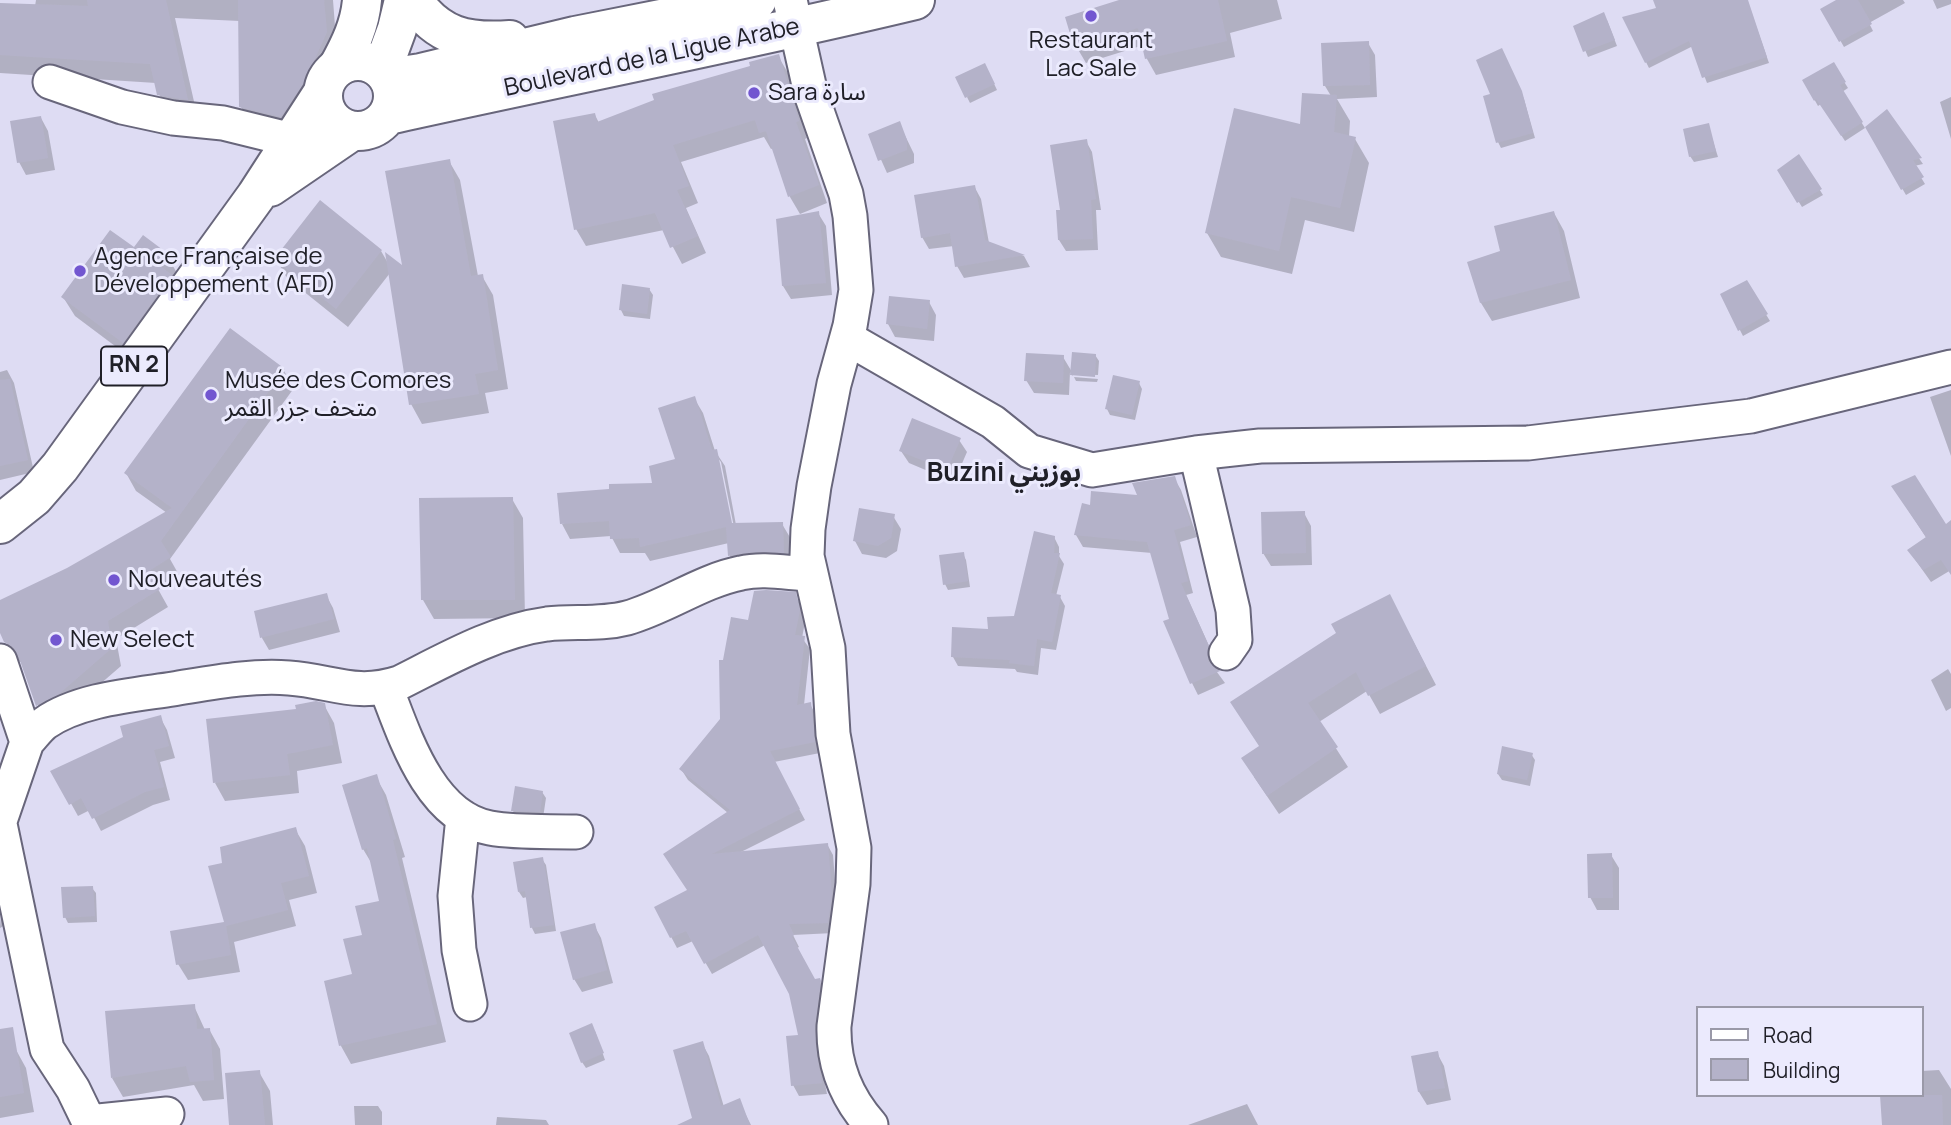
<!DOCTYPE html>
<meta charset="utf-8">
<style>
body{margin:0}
#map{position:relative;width:1951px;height:1125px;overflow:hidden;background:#dedcf3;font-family:Manrope,sans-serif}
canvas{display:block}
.legend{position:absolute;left:1696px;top:1006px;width:228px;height:91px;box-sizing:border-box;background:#ebeafd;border:2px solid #9a99a8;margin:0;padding:9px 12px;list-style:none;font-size:21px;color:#202028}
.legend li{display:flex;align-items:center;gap:14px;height:35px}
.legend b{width:35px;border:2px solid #9a99a8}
</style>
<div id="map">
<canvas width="1951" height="1125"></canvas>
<ul class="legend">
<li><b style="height:9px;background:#fff"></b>Road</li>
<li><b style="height:19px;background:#b4b2c9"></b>Building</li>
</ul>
</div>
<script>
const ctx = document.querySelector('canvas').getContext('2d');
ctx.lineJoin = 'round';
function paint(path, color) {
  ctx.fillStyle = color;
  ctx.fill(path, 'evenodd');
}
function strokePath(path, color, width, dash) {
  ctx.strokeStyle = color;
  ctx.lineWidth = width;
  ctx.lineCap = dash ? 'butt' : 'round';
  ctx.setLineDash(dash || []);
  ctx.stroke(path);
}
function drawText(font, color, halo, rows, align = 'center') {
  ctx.font = font + ' Manrope,"Noto Sans Arabic",sans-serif';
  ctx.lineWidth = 6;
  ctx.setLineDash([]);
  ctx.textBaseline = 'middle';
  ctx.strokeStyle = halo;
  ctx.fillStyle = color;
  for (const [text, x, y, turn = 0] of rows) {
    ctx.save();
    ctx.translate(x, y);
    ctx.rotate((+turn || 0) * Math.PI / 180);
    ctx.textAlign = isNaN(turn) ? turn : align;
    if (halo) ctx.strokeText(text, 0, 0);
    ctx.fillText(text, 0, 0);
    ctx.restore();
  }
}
paint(new Path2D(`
 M36 0H333L337 52 292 136 253 126 241 107 240 21 175 18 198 119 170 114 159 94 156 83 0 73V4L35 6Z
 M1137 0H1277L1282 19 1230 33 1235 57 1156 75 1147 59 1144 45 1086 63 1076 46Z
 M1654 0H1711L1748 3 1769 63 1707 83 1693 46 1649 68 1646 62 1658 9Z
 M1840 0H1903L1905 3 1869 23 1873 31 1844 47 1823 10Z
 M1933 0H1951V4L1937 9Z
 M1607 20 1617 46 1588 57 1575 26Z
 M1368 43 1375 55 1377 97 1337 99 1350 121 1349 137 1355 139 1369 163 1354 232 1305 220 1292 274 1221 257 1207 233 1331 96 1325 86 1323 45Z
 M778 56 788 73 807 138 805 139 827 203 800 214 790 197 774 148 771 149 764 137 681 162 698 203 686 208 706 253 682 264 664 230 586 246 576 229 595 115 599 123Z
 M1505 56 1524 99 1535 138 1501 148 1498 142 1493 95Z
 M1833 64 1848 88 1842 92 1865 128 1845 141 1821 104 1818 106 1804 81Z
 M988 71 997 90 970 103 967 97Z
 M1951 97V139L1940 102Z
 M1886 111 1923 164 1914 166 1925 184 1906 195 1867 128Z
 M41 118 48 131 55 170 26 175 19 162Z
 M899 123 914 154V163L887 173 870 135Z
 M1708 125 1718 157 1694 162 1690 156Z
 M1086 141 1092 152 1101 210H1096L1098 250 1066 251 1059 240 1062 212Z
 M1799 157 1823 195 1802 207 1779 170Z
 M449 161 460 180 478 276H482L493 295 508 389 485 393 489 413 422 424 411 404 390 273 348 327 287 278 276 259 381 251 388 263 404 270Z
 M974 186 981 199 989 243 1024 256 1030 267 964 278 957 266 954 246 929 249 922 237Z
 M818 213 826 226 832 295 791 299 783 286Z
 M1554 213 1564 231 1580 298 1492 321 1481 303 1469 263 1502 252Z
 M134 250 166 254 177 273 135 361 75 316 63 297Z
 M1746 282 1770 321 1743 336 1722 295Z
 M649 289 653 295 650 319 624 316 621 310Z
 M929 302 936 315 934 341 895 337 888 324Z
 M230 331 284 371 294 388 170 559 179 575 158 589 168 607 116 639 121 666 69 711 47 722 38 705 23 663 16 660 0 630V602L68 570 167 513 136 491 126 473Z
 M1095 355 1099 361 1098 375 1073 374V376L1070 372 1069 395 1034 393 1026 380 1063 357 1072 372Z
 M7 370 14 383 34 472 0 480V372Z
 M1074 377 1098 379 1097 382 1076 381Z
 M1139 383 1142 389 1135 420 1110 415 1107 409Z
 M1951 390V456L1930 397Z
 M694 398 703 413 715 451 725 466 736 525 782 524 791 539 792 567 738 571 730 556 729 543 650 561 645 553H620L611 536 570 539 562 524 655 485 677 461ZM717 457 721 462 735 532H732Z
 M959 440 967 452 954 482 909 463 901 451Z
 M1174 478 1181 490 1197 537 1180 542 1193 593 1186 595 1215 659 1214 668 1225 683 1198 695 1192 683 1171 620 1152 553 1083 547 1076 535 1091 507 1139 497Z
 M512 499 523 518 525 618 434 619 423 600Z
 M1901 499 1951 535V570L1931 582 1909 551 1927 539Z
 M1304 513 1311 526 1312 565 1271 566 1263 553Z
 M893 516 901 529 897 551 886 558 862 554 855 541Z
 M1054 537 1059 547V556L1064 564 1056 596 1060 597 1065 606 1056 650 1041 648 1038 675 1017 672 1015 669 958 666 953 657 990 630 1015 618Z
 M963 554 966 560 970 587 948 590 945 584Z
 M794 594 801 605 805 622 802 638 810 649 804 705 810 704 816 715 820 753 774 762 805 820 741 852 827 844 833 855 837 906 834 933 793 935 799 947 797 948 815 981 819 980 825 991 820 1038 822 1068 827 1094 799 1096 793 1085 801 1036 791 993 765 945 712 974 693 941 677 948 656 908 688 891 728 813 688 780 681 769 722 720 725 662 750 622Z
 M326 595 333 608 340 632 269 650 262 638 256 612Z
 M1400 616 1436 685 1380 714 1367 691 1319 722 1348 767 1279 814 1254 777 1260 747Z
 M1948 669 1951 674V708L1946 711 1931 680Z
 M324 705 334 723 342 763 297 771 299 793 225 801 215 783 298 711Z
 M160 717 167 730 175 758 160 762 170 800 153 805 101 831 90 810 78 816 53 771 125 738Z
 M1531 754 1535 760 1530 786 1502 780 1498 774Z
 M376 777 386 795 405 857 402 858 446 1042 351 1064 341 1046 326 982 354 976 364 936 381 902 372 864 363 849Z
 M542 792 546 798 543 818 516 817 513 811Z
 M295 829 305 846 317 893 289 900 296 926 234 942 240 972 188 980 178 964 226 923 224 865Z
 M1611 855 1619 868V910H1597L1590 897Z
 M542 859 546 865 556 931 535 934 532 928 527 897 523 898 519 892Z
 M92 888 96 893 97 922 68 923 65 917Z
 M0 901 7 924 0 928 1 912Z
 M594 925 601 938 613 983 582 992 574 979Z
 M194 1006 205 1030 209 1029 220 1049 224 1099 203 1101 194 1085 123 1097 112 1078Z
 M595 1031 605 1060 586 1068 582 1062Z
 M702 1043 709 1056 724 1107 739 1101 751 1125H680L694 1119Z
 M15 1048 26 1068 34 1112 0 1118V1051Z
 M1437 1053 1444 1066 1451 1100 1427 1105 1419 1092 1413 1057Z
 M1939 1070 1951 1089V1125H1884L1921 1095V1071Z
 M259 1072 270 1091 273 1125H231Z
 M1247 1104 1258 1125H1188Z
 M354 1106H378L382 1112V1125H355Z
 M497 1117 546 1120 549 1125H496Z`), '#0003');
paint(new Path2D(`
 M87 0H166L188 100 157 95 150 64 0 55V3L88 6Z
 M238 0H324L327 32 305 81 281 117 239 107Z
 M1119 0H1218L1227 41 1145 59 1138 28 1074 47 1065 17Z
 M1653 0H1748L1767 57 1702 78 1689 41 1645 63 1622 17 1656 8Z
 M1836 0H1858L1872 24 1839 42 1820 9Z
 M1604 12 1615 40 1583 52 1573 26Z
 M1369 41 1370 85 1323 86 1321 43Z
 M1502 48 1522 91 1533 133 1496 143 1483 96 1490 94 1476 60Z
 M779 54 799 121 796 122 819 185 788 197 766 131 759 133 755 120 673 145 689 186 677 190 698 236 670 248 655 213 574 230 553 121 595 113 597 122 654 100 652 94 750 66 749 62Z
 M1834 62 1846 82 1840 85 1863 122 1841 136 1816 99 1814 101 1802 80Z
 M985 63 995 84 965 98 955 77Z
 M1302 93 1337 95 1334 132 1356 137 1340 208 1291 197 1279 251 1205 233 1234 108 1300 124Z
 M1887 109 1922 158 1913 160 1924 177 1901 190 1865 127Z
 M41 116 48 158 17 163 10 121Z
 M900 121 907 140V150L878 161 868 134Z
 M1709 123 1716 151 1689 157 1683 129Z
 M1087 139 1096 199 1091 200 1093 239 1058 240 1056 210H1060L1050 145Z
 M1799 154 1822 189 1797 203 1777 170Z
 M450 159 471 276 483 274 498 370 475 374 479 394 409 405 385 252 402 265 385 171Z
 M975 185 985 240 1025 255 955 267 950 233 921 238 914 195Z
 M320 200 382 250 336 309 274 259Z
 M819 211 826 283 782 286 776 219Z
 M1554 211 1571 280 1480 303 1467 262 1500 251 1494 226Z
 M110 230 134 247 143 235 167 253 159 265 172 275 123 343 61 297Z
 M1747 280 1768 314 1738 331 1720 294Z
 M622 284 650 288 647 314 619 310Z
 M889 296 930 300 927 329 886 324Z
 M230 328 285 369 161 541 171 557 149 571 160 589 108 621 112 648 59 694 36 706 18 655 13 647 4 642 0 633V600L67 568 172 508 124 473Z
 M1072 352 1096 354 1095 377 1070 375Z
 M1026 353 1064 355 1063 383 1024 381Z
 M1113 375 1140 381 1132 415 1105 409Z
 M10 379 28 460 0 466V380Z
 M695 396 712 450 717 449 732 523 783 522 784 553 756 552 728 556 726 527 640 547 639 538 610 539 609 521 560 524 557 493 609 489V484L652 483 649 466 675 459 658 408Z
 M912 418 961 438 947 470 899 451Z
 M1915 475 1946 524 1951 520V575L1941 560 1923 570 1907 550 1926 537 1891 486Z
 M1175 476 1191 525 1174 530 1188 581 1181 583 1209 646 1208 661 1220 671 1190 684 1163 621 1169 619 1147 542 1074 535 1082 503 1090 505 1091 491 1137 495 1132 483Z
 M513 497 515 600H421L419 498Z
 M859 508 895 514 891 538 878 546 853 541Z
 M1305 511 1306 553 1262 554 1261 512Z
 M1034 531 1055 536 1054 553H1060L1051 593 1061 595 1052 642 1037 639 1034 666 1009 663 1010 660 951 657 952 627 988 629 987 617 1014 616Z
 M964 552 968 581 943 585 939 555Z
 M766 590 796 592 800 610 795 635 805 636 797 705 811 702 815 742 770 751 800 809 712 854 828 843 832 894 828 923 789 924 794 935 792 937 815 979 820 978 821 981 815 1026 817 1056 822 1083 791 1086 786 1036 798 1035 789 994 758 935 704 964 686 931 670 938 654 907 687 890 663 854 730 810 679 769 720 719 719 660H723L731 617 748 620 754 591Z
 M327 593 334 619 260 638 254 611Z
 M1390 594 1426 666 1368 696 1356 672 1308 703 1338 747 1267 796 1241 758 1259 746 1230 702 1336 633 1331 624Z
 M316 701 325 703 333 745 287 754 290 775 213 783 206 719 296 709 295 705Z
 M161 715 169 746 154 750 164 787 145 792 92 819 81 798 69 805 50 771 123 737 120 726Z
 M1502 746 1533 753 1527 780 1497 774Z
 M377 774 396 839 393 840 437 1024 339 1046 324 981 352 974 343 939 362 935 355 906 379 901 367 848 362 850 342 785Z
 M515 786 543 791 540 812 511 811Z
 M296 827 309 876 281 883 288 910 226 926 231 955 176 965 170 931 224 922 208 866 222 863 220 847Z
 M1612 853 1613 898H1588L1587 854Z
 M543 857 554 925 530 928 525 891 518 892 513 862Z
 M93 886 95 916 63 918 61 887Z
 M595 923 607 970 573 980 560 932Z
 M195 1004 197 1029 210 1028 214 1080 190 1082 186 1066 111 1078 105 1011Z
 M592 1023 604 1053 581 1063 569 1033Z
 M13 1027 24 1093 0 1097V1029Z
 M703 1041 721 1106 740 1098 750 1125H677L692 1118 673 1050Z
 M1438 1051 1445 1088 1418 1092 1411 1056Z
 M260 1070 265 1125H229L225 1073Z
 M1880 1095H1942L1943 1125H1882Z`), '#b4b2c9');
const minor = new Path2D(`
 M790 0 811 94 846 194 850 216 856 290 850 326 834 384 814 486 808 529 807 556 828 648 833 734 854 848 853 884 834 1026C833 1064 846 1097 871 1125
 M50 82 122 107 173 118 223 123 292 140
 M847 338 993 422 1029 451 1092 470 1196 453 1260 446 1528 443 1751 416 1951 367
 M1196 453 1233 610 1235 640 1226 653
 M0 661 27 742 0 821
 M386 688C405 737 430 817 490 828 518 833 549 831 576 832
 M27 742C33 736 39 727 45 723 79 699 134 695 173 689 211 683 250 675 289 678 332 681 355 697 399 683 445 660 495 631 547 624 574 621 600 625 627 618 666 607 701 581 741 573 763 568 787 573 810 574
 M463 817 455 896 459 950 470 1004
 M0 824 47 1049 73 1089 89 1122 167 1114`);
const secondary = new Path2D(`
 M338 67C350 45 360 25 362 0
 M382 70 397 29 404 0`);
const primary = new Path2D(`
 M413 0C438 37 467 43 510 40
 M323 96a35 35 0 1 1 70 0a35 35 0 1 1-70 0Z
 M388 78 421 73 575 36 757 0
 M388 115C564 76 740 42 915 0
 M270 187 352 131
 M0 524 34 497 60 467 256 196 322 94`);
strokePath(minor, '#68667b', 37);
strokePath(secondary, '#68667b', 42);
strokePath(primary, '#68667b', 42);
strokePath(minor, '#fff', 33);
strokePath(secondary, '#fff', 38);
strokePath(primary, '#fff', 38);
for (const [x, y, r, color] of [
 [1091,16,7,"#7256d0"],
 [754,93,7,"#7256d0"],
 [80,271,7,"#7256d0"],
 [211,395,7,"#7256d0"],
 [114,580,7,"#7256d0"],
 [56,640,7,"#7256d0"]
]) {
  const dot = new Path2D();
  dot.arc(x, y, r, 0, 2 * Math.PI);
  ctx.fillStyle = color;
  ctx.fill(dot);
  strokePath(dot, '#ebeafd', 2.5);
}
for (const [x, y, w] of [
 [134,366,66]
]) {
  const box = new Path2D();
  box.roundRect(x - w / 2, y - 19.5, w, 39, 5);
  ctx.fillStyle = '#ebeafd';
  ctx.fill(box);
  strokePath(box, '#202028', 2);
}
drawText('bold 23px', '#202028', null, [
 ["RN 2",134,366]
]);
drawText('24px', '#202028', '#ebeafd', [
 ["Restaurant",1091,41,"center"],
 ["Lac Sale",1091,69,"center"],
 ["Sara سارة",768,93],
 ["Agence Française de",94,257],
 ["Développement (AFD)",94,285],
 ["Musée des Comores",225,381],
 ["متحف جزر القمر",225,409],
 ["Nouveautés",128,580],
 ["New Select",70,640]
], 'left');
drawText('24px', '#202028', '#ebeafd', [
 ["Boulevard de la Ligue Arabe",652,58,-12]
]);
drawText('bold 26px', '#202028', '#ebeafd', [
 ["Buzini بوزيني",1004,474]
]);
</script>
